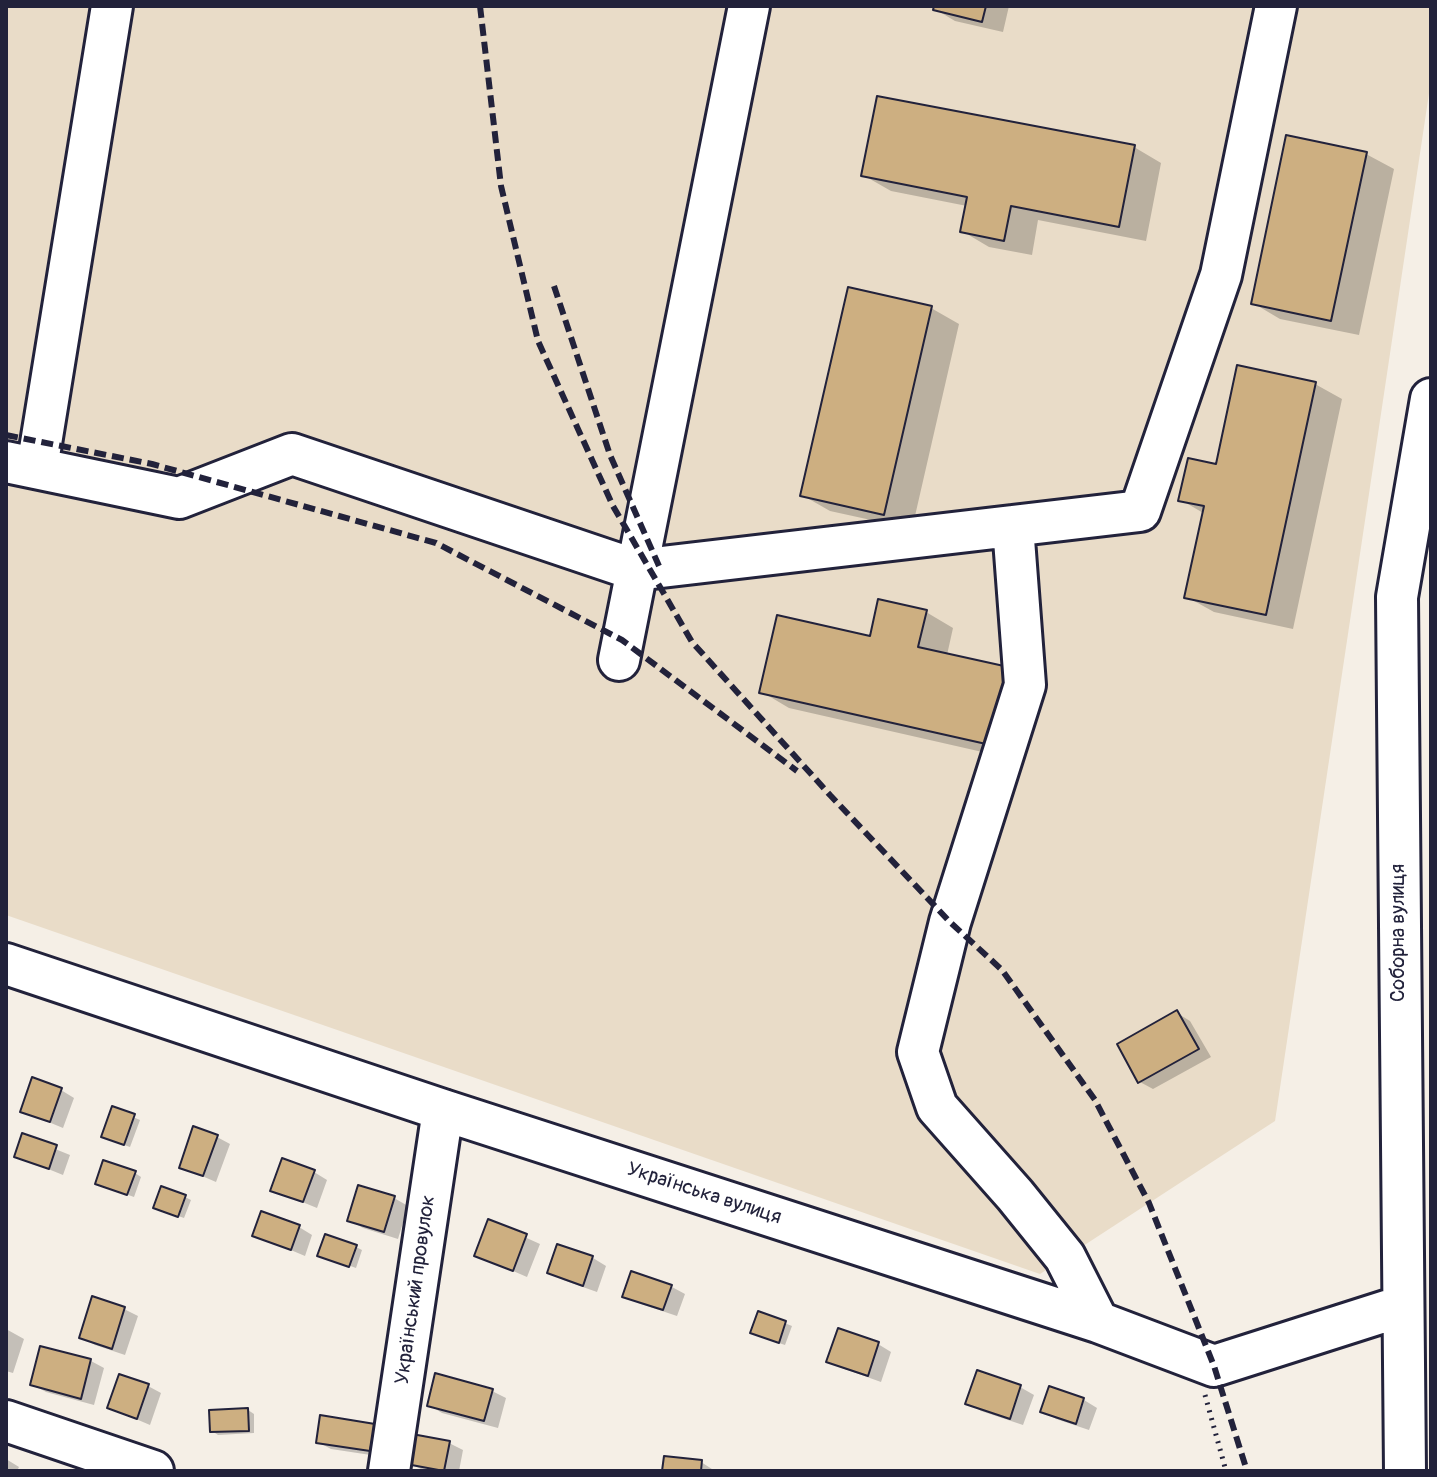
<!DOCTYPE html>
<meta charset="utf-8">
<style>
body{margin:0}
#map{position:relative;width:1437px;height:1477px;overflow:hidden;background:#f5efe6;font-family:Pangolin,sans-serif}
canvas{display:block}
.frame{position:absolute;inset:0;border:8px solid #22223b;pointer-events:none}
</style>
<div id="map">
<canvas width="1437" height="1477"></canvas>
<div class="frame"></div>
</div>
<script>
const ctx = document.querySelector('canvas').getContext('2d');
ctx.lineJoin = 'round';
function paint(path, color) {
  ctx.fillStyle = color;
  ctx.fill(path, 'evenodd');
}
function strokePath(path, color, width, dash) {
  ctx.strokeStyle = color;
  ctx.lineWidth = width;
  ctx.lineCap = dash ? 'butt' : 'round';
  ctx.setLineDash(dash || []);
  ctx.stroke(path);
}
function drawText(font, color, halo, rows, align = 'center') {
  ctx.font = font + ' Pangolin,sans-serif';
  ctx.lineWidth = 8;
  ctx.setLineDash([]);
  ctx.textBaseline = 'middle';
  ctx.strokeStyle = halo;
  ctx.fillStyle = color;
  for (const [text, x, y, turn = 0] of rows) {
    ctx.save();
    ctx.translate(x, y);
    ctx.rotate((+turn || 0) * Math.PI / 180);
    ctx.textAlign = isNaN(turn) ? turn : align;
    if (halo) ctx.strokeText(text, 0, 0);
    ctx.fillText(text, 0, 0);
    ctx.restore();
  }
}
paint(new Path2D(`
 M6 6H1431V80L1275 1121 1040 1274 6 915Z`), '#e9dcc8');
paint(new Path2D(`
 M936 6H1009L1003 32 955 21 935 9Z
 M1134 147 1161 163 1146 241 1038 220 1032 255 989 247 962 231 967 206 891 191 863 175Z
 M1366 154 1394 169 1359 335 1280 319 1253 303Z
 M931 308 959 324 912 529 830 511 802 495Z
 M1315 384 1342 399 1293 629 1214 612 1187 597 1205 514 1181 500Z
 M926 612 953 628 947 655 1040 686 1022 761 789 708 762 692Z
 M1177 1013 1190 1021 1211 1057 1153 1089 1140 1082Z
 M61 1090 74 1098 63 1128 22 1111Z
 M114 1109 140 1120 130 1147 110 1140Z
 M23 1136 70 1155 63 1175 16 1156Z
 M217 1137 230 1144 216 1182 181 1167Z
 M314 1172 327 1180 317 1208 273 1190Z
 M135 1173 141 1177 134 1197 103 1186Z
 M185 1197 191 1200 184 1218 161 1210Z
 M394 1198 408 1206 398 1239 363 1228 349 1220Z
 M489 1221 540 1244 527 1277 476 1255Z
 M299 1227 312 1235 305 1256 255 1235Z
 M558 1246 593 1258 606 1266 597 1292 563 1280 550 1273Z
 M356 1247 362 1250 356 1268 323 1256Z
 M632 1273 672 1287 685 1294 677 1316 638 1303 624 1296Z
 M124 1309 138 1316 125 1355 95 1345 81 1337Z
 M759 1313 792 1326 785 1345 758 1336Z
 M6 1329 24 1339 13 1373 6 1371Z
 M878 1344 891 1352 881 1382 842 1368 829 1361Z
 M91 1361 104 1368 94 1405 46 1392 32 1384Z
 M978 1373 1020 1387 1034 1395 1023 1425 981 1411 968 1403Z
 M148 1386 161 1393 150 1425 110 1408Z
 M1050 1389 1084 1400 1097 1408 1089 1430 1056 1419 1043 1411Z
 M492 1391 506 1398 498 1428 442 1413 429 1405Z
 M248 1410 254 1414V1433L218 1435 212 1431Z
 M374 1426 388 1434 384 1457 331 1449 318 1442Z
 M449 1443 463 1450 459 1471H425L409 1463Z
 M6 1459 19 1467 17 1471H6Z
 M701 1462 715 1471H664Z`), '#0003');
const building = new Path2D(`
 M934 6H986L982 22 933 10Z
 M877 96 1135 145 1119 227 1011 206 1004 241 960 232 967 197 861 176Z
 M1286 135 1367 152 1331 321 1251 304Z
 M848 287 932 306 884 515 800 496Z
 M1237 365 1316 382 1266 615 1184 598 1204 506 1178 501 1188 458 1216 464Z
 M878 599 927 610 918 647 1013 668 995 746 759 693 777 615 870 636Z
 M1177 1010 1199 1049 1138 1083 1117 1044Z
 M32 1077 62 1088 50 1122 20 1112Z
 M112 1106 135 1114 124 1145 101 1137Z
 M193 1126 218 1135 203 1176 179 1168Z
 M22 1133 57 1145 49 1169 14 1157Z
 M282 1158 315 1170 303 1202 270 1191Z
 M103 1160 136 1171 127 1195 95 1184Z
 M358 1185 395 1196 384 1232 347 1221Z
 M161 1186 186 1195 178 1217 153 1208Z
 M261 1211 300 1225 291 1250 252 1236Z
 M488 1219 527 1234 513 1271 474 1256Z
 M325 1234 357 1245 349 1267 317 1256Z
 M557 1244 593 1256 583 1286 547 1273Z
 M631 1271 672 1285 663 1310 622 1297Z
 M92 1296 125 1307 112 1349 79 1338Z
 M758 1311 786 1321 779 1343 750 1333Z
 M838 1328 879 1342 868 1376 826 1362Z
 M40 1346 91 1359 81 1399 30 1385Z
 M977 1370 1021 1385 1010 1419 965 1404Z
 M435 1373 493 1389 484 1421 427 1406Z
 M119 1374 149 1384 137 1419 107 1408Z
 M1049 1386 1084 1398 1076 1424 1040 1412Z
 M248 1408 249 1431 210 1432 209 1410Z
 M320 1415 375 1424 370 1451 316 1443Z
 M412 1434 450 1441 444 1471 406 1464Z
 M664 1456 702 1460 701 1471H662Z`);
paint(building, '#cdaf81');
strokePath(building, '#22223b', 2);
const minor = new Path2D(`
 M6 462 179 498 292 454 636 570 1140 511 1221 275 1276 6
 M37 468 112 6
 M1013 526 1025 685 950 922 918 1052 937 1107 1015 1195 1065 1257 1098 1322
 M619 660 749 6
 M6 964 443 1110 1098 1322 1214 1366 1402 1306
 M6 1421 153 1471
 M389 1471 443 1110
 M1405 1471 1397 597 1431 399`);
strokePath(minor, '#22223b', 46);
strokePath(new Path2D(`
 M1205 1395 1226 1471`), '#22223b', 5, [2, 6]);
strokePath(minor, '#fff', 40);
strokePath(new Path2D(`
 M480 6 501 186 538 341 613 506 692 642 830 795 950 922 1002 970 1095 1100 1149 1203 1214 1366 1247 1471
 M554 286 610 455 659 566
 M6 435 152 464 436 543 622 640 797 771`), '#22223b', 6, [12, 6]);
drawText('20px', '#22223b', '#fff', [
 ["Соборна вулиця",1399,933,-90],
 ["Українська вулиця",704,1194,18],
 ["Український провулок",416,1290,-82]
]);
</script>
